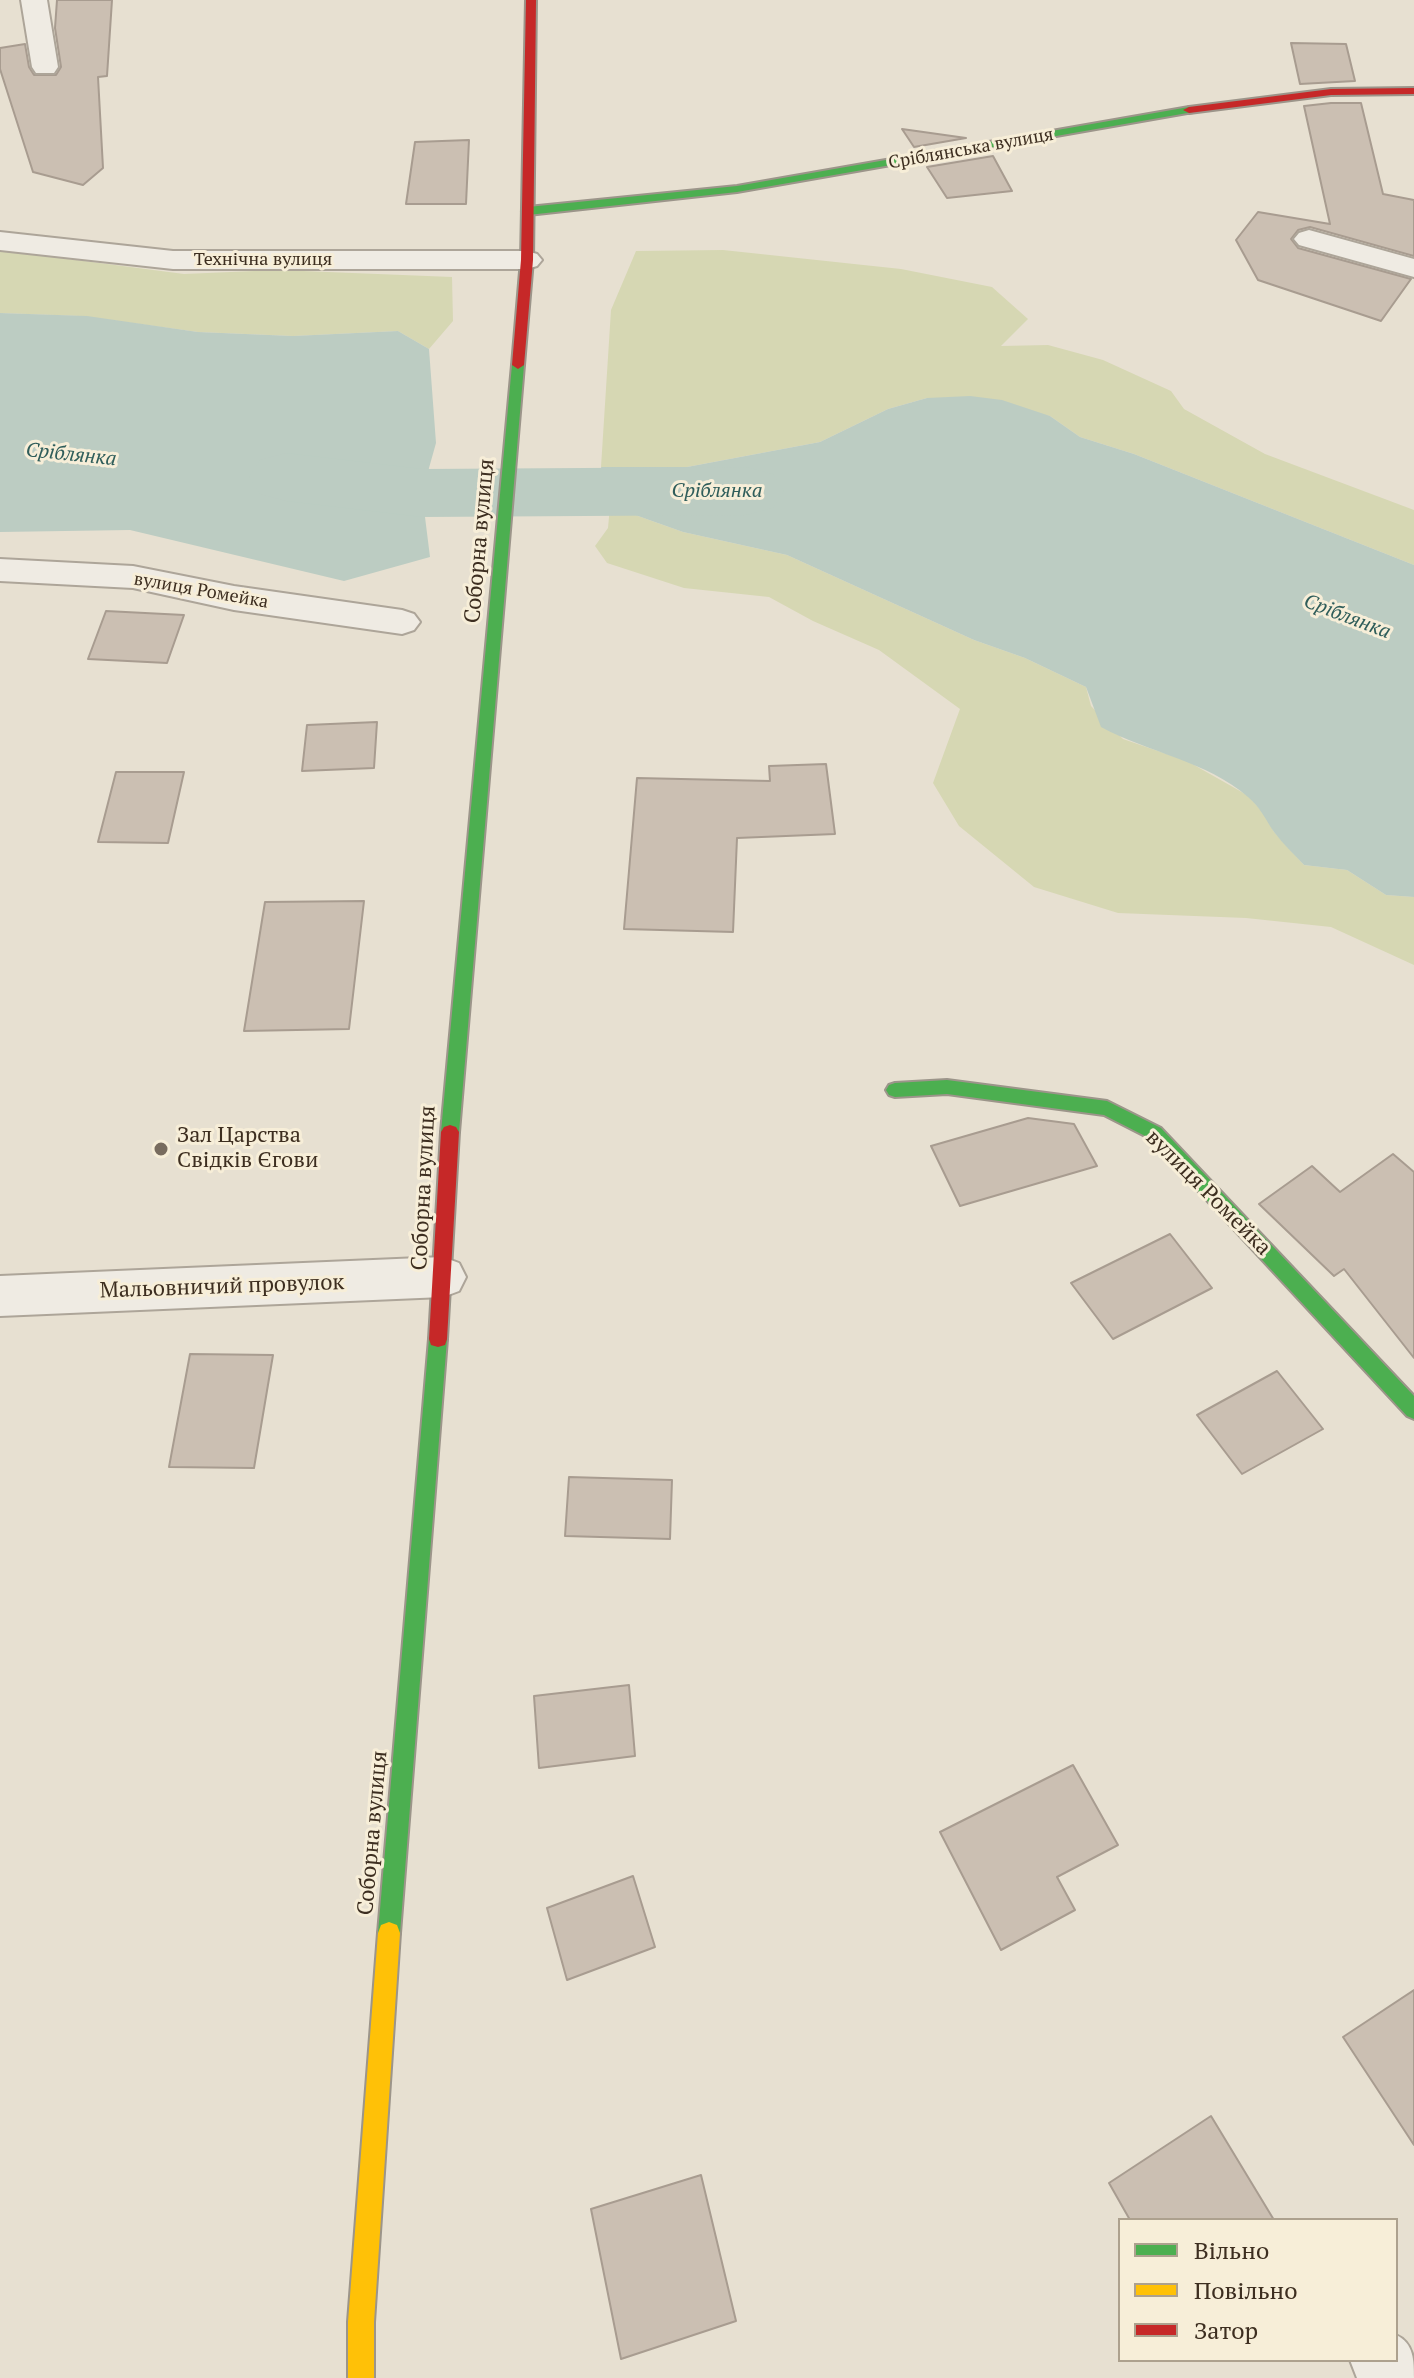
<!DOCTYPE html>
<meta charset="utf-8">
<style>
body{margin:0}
#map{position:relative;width:1414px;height:2378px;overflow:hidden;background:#e7e0d1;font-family:"PT Serif",serif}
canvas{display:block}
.legend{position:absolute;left:1118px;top:2218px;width:280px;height:144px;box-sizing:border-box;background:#f7eed8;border:2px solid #ada18e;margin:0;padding:10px 14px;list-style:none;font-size:24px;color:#3d2e20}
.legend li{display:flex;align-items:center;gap:16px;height:40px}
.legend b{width:40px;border:2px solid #ada18e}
</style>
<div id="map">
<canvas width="1414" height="2378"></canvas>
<ul class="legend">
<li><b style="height:10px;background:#4caf50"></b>Вільно</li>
<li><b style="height:10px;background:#ffc107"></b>Повільно</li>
<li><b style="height:10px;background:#c62828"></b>Затор</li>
</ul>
</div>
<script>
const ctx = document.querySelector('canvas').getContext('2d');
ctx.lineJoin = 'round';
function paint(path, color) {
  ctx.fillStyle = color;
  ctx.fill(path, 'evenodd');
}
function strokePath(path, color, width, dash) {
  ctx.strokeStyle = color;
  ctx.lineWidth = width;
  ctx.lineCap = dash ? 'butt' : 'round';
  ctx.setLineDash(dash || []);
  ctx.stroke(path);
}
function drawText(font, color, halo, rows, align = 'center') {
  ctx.font = font + ' "PT Serif",serif';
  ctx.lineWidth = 6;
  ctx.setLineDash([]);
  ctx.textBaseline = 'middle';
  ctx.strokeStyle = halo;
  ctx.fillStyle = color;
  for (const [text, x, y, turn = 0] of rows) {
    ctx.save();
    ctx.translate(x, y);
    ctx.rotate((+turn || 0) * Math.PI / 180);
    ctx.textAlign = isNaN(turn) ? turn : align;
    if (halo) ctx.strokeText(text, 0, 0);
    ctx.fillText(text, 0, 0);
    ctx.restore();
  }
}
paint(new Path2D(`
 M0 250 184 274 278 270 452 277 453 321 429 349 398 331 293 336 198 332 81 316 0 313Z
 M723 250 901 269 992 287 1028 319 1001 346 1048 345 1103 360 1171 391 1184 409 1265 454 1414 510V565L1134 454 1080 437 1050 416 927 398 888 409 820 442 687 467H601L611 310 636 251Z
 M610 506 683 532 787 555 974 640 1025 658 1086 687 1091 706 1123 739 1187 761 1247 795 1264 813 1274 832 1304 865 1347 870 1386 895 1414 897V965L1331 927 1246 918 1118 913 1034 887 959 826 933 783 960 709 879 650 813 621 769 597 684 588 607 563 595 546 608 528Z`), '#d6d7b3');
paint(new Path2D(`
 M0 313 87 316 198 332 293 336 398 331 429 349 436 443 422 493 430 557 344 581 130 530 0 532Z
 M970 396 1002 400 1050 416 1080 437 1134 454 1414 565V897L1386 895 1347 870 1304 865C1294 854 1283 844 1274 832 1265 819 1261 808 1248 797 1207 761 1149 753 1101 727L1086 687 1025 658 974 640 787 555 683 532 610 506 601 467H687L820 442 888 409 927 398Z`), '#bcccc2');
paint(new Path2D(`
 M286 453 422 469 746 467 773 474 784 491 773 508 746 515 422 517 286 501 260 494 249 477 260 460Z`), '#bcccc2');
const building = new Path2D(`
 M57 0H112L107 76 98 77 103 168 83 185 33 172 0 69V48L25 44 29 67 34 75H56L61 67 55 28Z
 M1291 43 1346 44 1355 81 1300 84Z
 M1331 103H1361L1383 194 1414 200V256L1310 227 1298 230 1291 239 1298 248 1411 279 1381 321 1258 280 1236 240 1258 212 1330 224 1304 106Z
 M902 129 966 138 914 147Z
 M469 140 466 204H406L415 142Z
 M993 156 1012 191 947 198 927 167Z
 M106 611 184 615 167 663 88 659Z
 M377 722 374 768 302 771 307 725Z
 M826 764 835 834 737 838 733 932 624 929 637 778 770 781 769 766Z
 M116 772H184L168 843 98 842Z
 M364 901 349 1029 244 1031 265 902Z
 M1028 1118 1074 1124 1097 1166 960 1206 931 1146Z
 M1393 1154 1414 1172V1358L1344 1269 1334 1276 1259 1204 1312 1166 1340 1192Z
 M1170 1234 1212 1288 1113 1339 1071 1283Z
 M190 1354 273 1355 254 1468 169 1467Z
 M1277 1371 1323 1429 1242 1474 1197 1415Z
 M569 1477 672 1480 670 1539 565 1536Z
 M629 1685 635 1756 539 1768 534 1696Z
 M1073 1765 1118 1845 1057 1877 1075 1910 1001 1950 940 1832Z
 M633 1876 655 1947 567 1980 547 1908Z
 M1414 1990V2145L1343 2037Z
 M1211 2116 1274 2220H1130L1109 2183Z
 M701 2175 736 2321 621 2359 591 2209Z`);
paint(building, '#cbbfb2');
strokePath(building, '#a89c90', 2);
const street = new Path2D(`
 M21 0H47L58 67 54 73H36L32 67Z
 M1309 230 1414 259V277L1299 245 1294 239 1299 233Z
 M0 232 173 251H527L537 254 542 260 537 266 527 269H173L0 250Z
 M0 559 133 566 234 586 402 610 414 614 420 622 414 630 402 634 234 610 133 588 0 581Z
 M443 1257 459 1263 466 1277 459 1291 443 1297 0 1316V1276Z
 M1396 2335C1414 2343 1414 2361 1414 2378H1357L1350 2360H1396Z`);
const fast = new Path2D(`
 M1189 107 1193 108V112L737 192 528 215 522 211 528 207 737 186Z
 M518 361 524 365 459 1132 456 1137H444L441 1132 512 365Z
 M947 1080 1107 1101 1161 1128 1414 1396V1419L1407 1416 1149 1138 1104 1115 947 1094 895 1097 889 1095 886 1090 889 1085 895 1083Z
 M438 1331 445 1333 447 1339 400 1933 397 1941 389 1944 381 1941 378 1933 429 1339 431 1333Z`);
const slow = new Path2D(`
 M389 1922 397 1925 400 1933 374 2322V2378H348V2322L378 1933 381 1925Z`);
const jam = new Path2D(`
 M526 0H536L533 260 524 365 518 369 512 365 521 260Z
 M1414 88V94L1331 95 1189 113 1183 110 1189 107 1331 89Z
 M450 1125 456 1127 459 1132 447 1339 445 1345 438 1347 431 1345 429 1339 441 1132 444 1127Z`);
strokePath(street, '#ada599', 4);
strokePath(fast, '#9c958a', 4);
strokePath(slow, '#9c958a', 4);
strokePath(jam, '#9c958a', 4);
paint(street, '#efebe3');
paint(fast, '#4caf50');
paint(slow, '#ffc107');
paint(jam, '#c62828');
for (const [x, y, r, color] of [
 [161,1149,8,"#786c5e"]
]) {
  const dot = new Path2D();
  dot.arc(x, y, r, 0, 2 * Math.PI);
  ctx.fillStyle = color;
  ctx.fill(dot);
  strokePath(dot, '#f7eed8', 3);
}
drawText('18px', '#3d2e20', '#f7eed8', [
 ["Сріблянська вулиця",971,149,-10],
 ["Технічна вулиця",263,260],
 ["вулиця Ромейка",201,591,10]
]);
drawText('italic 20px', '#2f5d5a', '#f7eed8', [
 ["Сріблянка",71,455,6],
 ["Сріблянка",717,491],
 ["Сріблянка",1347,617,21]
]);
drawText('22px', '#3d2e20', '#f7eed8', [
 ["Соборна вулиця",480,541,-85],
 ["Соборна вулиця",424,1188,-87],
 ["вулиця Ромейка",1208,1193,45],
 ["Мальовничий провулок",222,1287,-2],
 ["Соборна вулиця",373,1833,-85]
]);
drawText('22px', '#3d2e20', '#f7eed8', [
 ["Зал Царства",177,1136],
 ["Свідків Єгови",177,1161]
], 'left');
</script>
